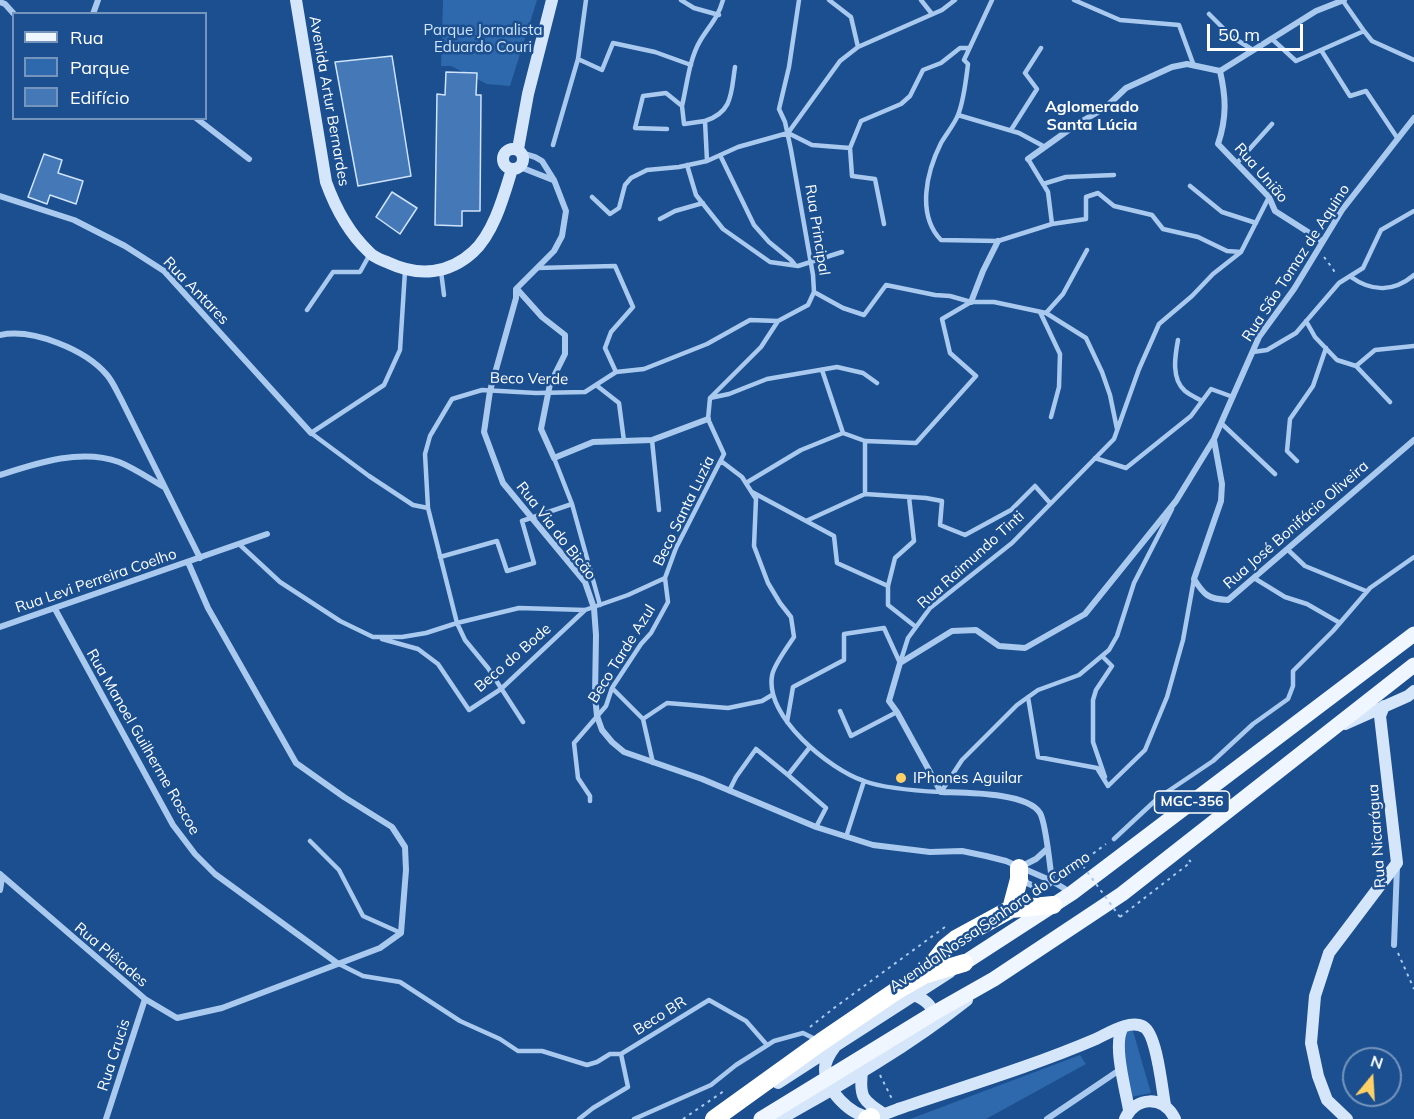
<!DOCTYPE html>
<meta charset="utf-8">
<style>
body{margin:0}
#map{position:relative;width:1414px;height:1119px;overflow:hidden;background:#1b4f8f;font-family:Mulish,sans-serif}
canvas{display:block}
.legend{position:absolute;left:12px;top:12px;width:195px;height:108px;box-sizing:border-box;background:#1b4f8f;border:2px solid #7695bc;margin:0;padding:8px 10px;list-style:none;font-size:18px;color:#fff}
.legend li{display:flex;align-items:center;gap:12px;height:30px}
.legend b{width:30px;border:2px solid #7695bc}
.north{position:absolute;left:1342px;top:1047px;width:60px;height:60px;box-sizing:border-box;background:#1b4f8f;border:2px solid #7695bc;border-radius:50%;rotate:18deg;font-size:16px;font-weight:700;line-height:24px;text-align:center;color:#fff}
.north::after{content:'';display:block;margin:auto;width:21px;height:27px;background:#ffd166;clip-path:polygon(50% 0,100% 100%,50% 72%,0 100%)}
.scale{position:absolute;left:1207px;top:24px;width:96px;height:27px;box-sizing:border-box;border:3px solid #fff;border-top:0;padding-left:8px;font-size:18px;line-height:21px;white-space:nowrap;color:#fff;-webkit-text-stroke:4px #1b4f8f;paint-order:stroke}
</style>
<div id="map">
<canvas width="1414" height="1119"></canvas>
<ul class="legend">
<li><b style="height:8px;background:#f0f6ff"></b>Rua</li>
<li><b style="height:16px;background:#2e69ad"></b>Parque</li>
<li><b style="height:16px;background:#4478b7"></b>Edifício</li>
</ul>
<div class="north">N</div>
<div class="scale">50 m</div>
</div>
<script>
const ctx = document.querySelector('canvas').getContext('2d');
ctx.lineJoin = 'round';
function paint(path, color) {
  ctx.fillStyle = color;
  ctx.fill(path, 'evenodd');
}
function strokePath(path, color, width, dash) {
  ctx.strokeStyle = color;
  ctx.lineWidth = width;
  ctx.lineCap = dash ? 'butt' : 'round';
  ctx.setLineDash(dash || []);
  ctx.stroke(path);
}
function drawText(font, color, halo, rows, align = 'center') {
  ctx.font = font + ' Mulish,sans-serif';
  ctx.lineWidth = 5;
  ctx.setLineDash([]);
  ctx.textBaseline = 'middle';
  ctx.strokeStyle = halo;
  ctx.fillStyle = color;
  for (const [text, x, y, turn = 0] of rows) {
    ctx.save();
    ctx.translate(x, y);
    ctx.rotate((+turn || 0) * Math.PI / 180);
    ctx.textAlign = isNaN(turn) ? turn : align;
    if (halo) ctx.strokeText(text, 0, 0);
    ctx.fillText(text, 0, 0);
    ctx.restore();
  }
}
paint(new Path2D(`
 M443 0H537L510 86 487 84 451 66H441Z
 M1130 1028 1133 1031 1151 1093 1131 1097 1121 1030Z
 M1080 1055 1086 1064 986 1119H910Z`), '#2e69ad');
const building = new Path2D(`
 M392 56 411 176 358 186 335 62Z
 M446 72 477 73 476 95H481L480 211H462V226L435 225 437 94 445 95Z
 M44 154 62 160 58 173 83 181 76 204 50 195 47 204 28 197Z
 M392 192 417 208 400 234 376 217Z`);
paint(building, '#4478b7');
strokePath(building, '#cfe3fa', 1.5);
strokePath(new Path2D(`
 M1324 257 1333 269 1336 275
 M1063 876 1106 844
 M1120 917 1191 862 1189 860
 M1398 953 1414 989
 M810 1027 834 1008 945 927
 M880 1075 892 1099
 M683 1119 724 1091`), '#a9c9ee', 2, [3, 4.5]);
strokePath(new Path2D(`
 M586 0 578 59 602 70 613 43 655 52 691 65
 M681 0 694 8 719 15
 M829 0 851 17 858 47
 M921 0 932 14
 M992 0 964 60 968 64C966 80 964 100 958 115 954 125 946 134 941 143 927 171 916 214 941 240L998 241 1052 224 1048 192 1028 159
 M1074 0 1120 20 1179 25 1194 66
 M1209 14 1232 37 1253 50
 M1364 31 1372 41 1414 60
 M1272 39 1296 61 1364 31 1343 1
 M1321 50 1350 96 1366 91 1398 139
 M682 106C687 85 689 60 700 41 709 26 718 18 723 0
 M958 115 1019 133 1045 147
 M705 121C733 112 731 93 735 67
 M667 129 635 128 643 96 666 93 682 106 684 124 705 121 707 161 738 147 788 133
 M1011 130 1037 89 1025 73 1041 48
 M788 133 812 145 850 148 861 121 901 104 910 96 923 70 941 63 960 48H969
 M788 133 840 61 858 47 942 10 955 0
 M553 145 578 59
 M850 148 852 176 875 179 884 224
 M720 155 754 225 769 242 791 260 795 265
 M1237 163 1272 124
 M687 165 696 195 723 229 770 262 798 266 842 252
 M1043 184 1066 177 1114 175
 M1190 186 1222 212 1256 223
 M592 197 610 214 619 208 625 185 631 178 647 170 679 167 707 161
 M660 219 675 211 703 203
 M1052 224 1086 219V197L1098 193 1114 206 1152 215 1163 229 1198 237 1227 251 1241 252
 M537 268 615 266 633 307 611 332 605 348 616 372
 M405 271 400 350 384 385 311 433 369 476 413 505 428 508 457 623 465 640 488 668 523 722
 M441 271 444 295
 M1351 277C1372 292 1394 292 1414 275
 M814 292 843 308 864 315 886 285 935 295 950 296 971 302H994L1046 313 1086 338 1102 372 1110 395 1117 429
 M307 310 333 272H360L370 254
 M1040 312 1060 354 1059 387 1051 417
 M1046 313 1063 294 1087 250
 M1306 321 1315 337 1337 360 1356 366 1390 402
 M1178 340C1175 356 1171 379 1185 391 1190 395 1197 398 1202 401
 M1253 352 1267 350 1296 333 1339 283 1363 268 1381 230 1414 211
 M1356 366 1375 350 1414 346
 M822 370 843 433
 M596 385 619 403 624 441
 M710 398 729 394 767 379 837 367 863 373 877 383
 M1221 423 1275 474
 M652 440 659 510
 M554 458 572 504 600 605
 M1095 458 1126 468 1191 416 1211 389 1233 397
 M721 461 742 477 756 499 754 546 768 583 780 603 791 617 794 637C788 646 773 666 772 676 765 717 829 769 864 781 883 788 920 791 941 792L962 760 1017 705 1038 690 1079 675 1109 650 1117 636 1134 583 1172 509
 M1297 461 1287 451 1290 419 1313 386 1326 348
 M746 483 801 450 843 433 865 441 916 443 976 376 950 353 942 319 971 302
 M752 492 834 536 837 563 888 586V605L916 627
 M865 494V441
 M428 508 425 454 430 436 452 399 482 390 536 393 585 392 616 372 644 369 707 344 750 320 778 321
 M806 521 865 494 926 498 942 501 940 525 965 535 1011 510 1035 486 1050 503
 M239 544 280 582 340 621 373 637H402L426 633 457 623 519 608 585 610 628 595 665 578 676 548 724 454 708 419 710 398 761 347 778 321 808 305 814 292 813 275 791 150 785 122 779 109 789 67 799 0
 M1287 549 1305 566 1366 591
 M440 557 497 541 507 571 534 563 522 521 572 504
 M1254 578 1285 597 1307 604 1340 623
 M888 586 895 558 914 541 909 497
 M382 639 418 649 438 664 469 710 501 689 585 610
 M1102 656 1112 666 1096 690 1093 700V742L1105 777
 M900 663 908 638 930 608 1012 543 1114 439 1139 369 1159 324 1192 296 1213 274 1241 252 1269 197
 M612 688 643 719 653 763
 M1028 697 1038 757 1097 768 1108 786 1145 750 1167 697 1183 640 1194 579
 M840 711 851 736 897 712
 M643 719 667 703 728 708 762 701 772 695
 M787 722 793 687 844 660V634L884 628 900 663
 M810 747 788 775 826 808 816 827
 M729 791 736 777 756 749 788 775
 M590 801V796L578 778 574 743 606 706 612 688 641 644 651 633 668 602 665 578
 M846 837 864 781
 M1114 839 1158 798 1213 761 1253 724 1288 699 1293 686V671L1333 631 1370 588 1414 557
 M310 841 339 870 363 916 401 933
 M337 963 363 976 400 982 460 1021 500 1039 518 1051H542L587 1065 597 1062 610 1054H621L628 1087 593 1108 579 1119
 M621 1054 709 1000 746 1021 767 1045
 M634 1119 711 1085 736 1065 774 1041 803 1033 817 1040`), '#a9c9ee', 4.5);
strokePath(new Path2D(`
 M0 2 5 4 14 14
 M93 14 98 0
 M1220 71C1226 97 1227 117 1218 144L1269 197 1275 211 1322 241
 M1220 71 1316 11 1344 0
 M196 118 249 159
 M522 153 535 157 542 161 554 180 566 211 562 236 554 251 516 289V298L490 391 484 432 503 483 585 582 594 608 596 635 595 696 597 716 602 730 612 742 624 752 702 779 816 827 873 845 930 852 962 851 986 856 1006 861 1052 881 1070 892
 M1028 159 1077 124 1105 108 1126 88 1172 67 1187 64 1220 71
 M520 167 553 180
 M0 196 74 220 125 246 164 271 311 433
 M517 289 542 317 565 335V354L550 384 541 429 554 458 593 442 652 440 708 419
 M971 302 983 271 998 241
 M0 335C33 328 86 350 107 375 113 382 117 392 121 399L200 558
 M1214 440 1222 484 1221 501 1194 579C1204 595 1208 599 1228 600L1414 440
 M0 475C37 463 81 448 119 462 134 468 150 479 164 487
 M55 609 173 825 195 854 215 874 337 963
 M0 627 267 534
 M1020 867 1036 859 1047 849
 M0 874 145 999 177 1018 222 1008 380 948 401 933 406 870 405 847 392 827 344 797 296 763 208 608 188 562
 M1023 877 1027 883C1037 888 1044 891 1052 881 1050 867 1046 823 1040 813 1027 792 964 793 941 792L897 712 889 701 900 663 952 631 976 630 999 646 1025 648 1085 614 1176 501 1214 439 1259 337 1294 289 1342 210 1414 118
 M0 890 2 878
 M1394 945 1397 867
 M106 1119 145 999
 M1047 1119 1121 1069`), '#a9c9ee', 6);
strokePath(new Path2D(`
 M296 0 326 182C335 207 350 234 369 252 374 258 382 260 389 263 419 277 449 274 473 252 494 233 504 195 512 169
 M503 159a10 10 0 1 1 20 0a10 10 0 1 1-20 0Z
 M518 149 528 94 552 0
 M1345 724 1408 696 1414 691
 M914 995C928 1001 934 1007 934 1022
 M1123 1027C1112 1043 1126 1091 1129 1110
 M837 1044C832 1051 825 1059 825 1069 825 1089 850 1116 871 1117 879 1117 890 1112 898 1109 963 1087 1033 1066 1096 1039 1109 1033 1130 1019 1144 1027 1157 1035 1162 1089 1165 1105
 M862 1072C859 1097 863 1101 884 1114
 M778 1083 950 972
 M780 1119C845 1083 909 1046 967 1000
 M1125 1119C1135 1096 1164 1095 1175 1119
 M1347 1119 1327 1100 1318 1076 1311 1043 1315 996 1329 953 1397 863 1380 716 1384 706`), '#d6e6fa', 12);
strokePath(new Path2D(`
 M964 963 1072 893 1414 634
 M761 1119 934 1013 994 979 1122 894 1414 665`), '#f0f6ff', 15);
strokePath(new Path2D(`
 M1011 909 1053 905
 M924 975 945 948 956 939 1011 909 1019 879V868
 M714 1119 821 1042 896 991 924 975 964 963
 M867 1119 871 1117`), '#fff', 18);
strokePath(new Path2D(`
 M1083 866 1120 917`), '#a9c9ee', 2, [3, 4.5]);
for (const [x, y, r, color] of [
 [901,778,6,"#ffd166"]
]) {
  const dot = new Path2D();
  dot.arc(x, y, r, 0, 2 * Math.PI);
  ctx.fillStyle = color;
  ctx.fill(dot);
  strokePath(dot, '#1b4f8f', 2);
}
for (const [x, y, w] of [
 [1192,802,75]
]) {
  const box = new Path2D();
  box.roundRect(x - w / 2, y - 11, w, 22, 4.5);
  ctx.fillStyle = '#1b4f8f';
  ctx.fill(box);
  strokePath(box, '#fff', 1.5);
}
drawText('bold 14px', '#fff', null, [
 ["MGC-356",1192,802]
]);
drawText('15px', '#cfe3fa', '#1b4f8f', [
 ["Parque Jornalista",483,30],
 ["Eduardo Couri",483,47]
]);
drawText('15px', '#fff', '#1b4f8f', [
 ["Avenida Artur Bernardes",329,101,80],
 ["Rua União",1261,173,49],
 ["Rua Principal",817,230,81],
 ["Rua São Tomaz de Aquino",1296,263,-57],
 ["Rua Antares",196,291,46],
 ["Beco Verde",529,379,1],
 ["Beco Santa Luzia",684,511,-64],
 ["Rua José Bonifácio Oliveira",1296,525,-41],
 ["Rua Via do Bicão",556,531,52],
 ["Rua Raimundo Tinti",971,560,-42],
 ["Rua Levi Perreira Coelho",96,581,-19],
 ["Beco Tarde Azul",622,654,-58],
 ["Beco do Bode",513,658,-41],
 ["Rua Manoel Guilherme Roscoe",143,742,60],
 ["Rua Nicarágua",1377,836,-94],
 ["Avenida Nossa Senhora do Carmo",990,922,-34],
 ["Rua Plêiades",111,955,40],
 ["Beco BR",660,1016,-32],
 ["Rua Crucis",114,1055,-72]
]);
drawText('15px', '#fff', '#1b4f8f', [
 ["IPhones Aguilar",913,778]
], 'left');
drawText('bold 16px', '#fff', '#1b4f8f', [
 ["Aglomerado",1092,107],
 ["Santa Lúcia",1092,125]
]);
</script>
